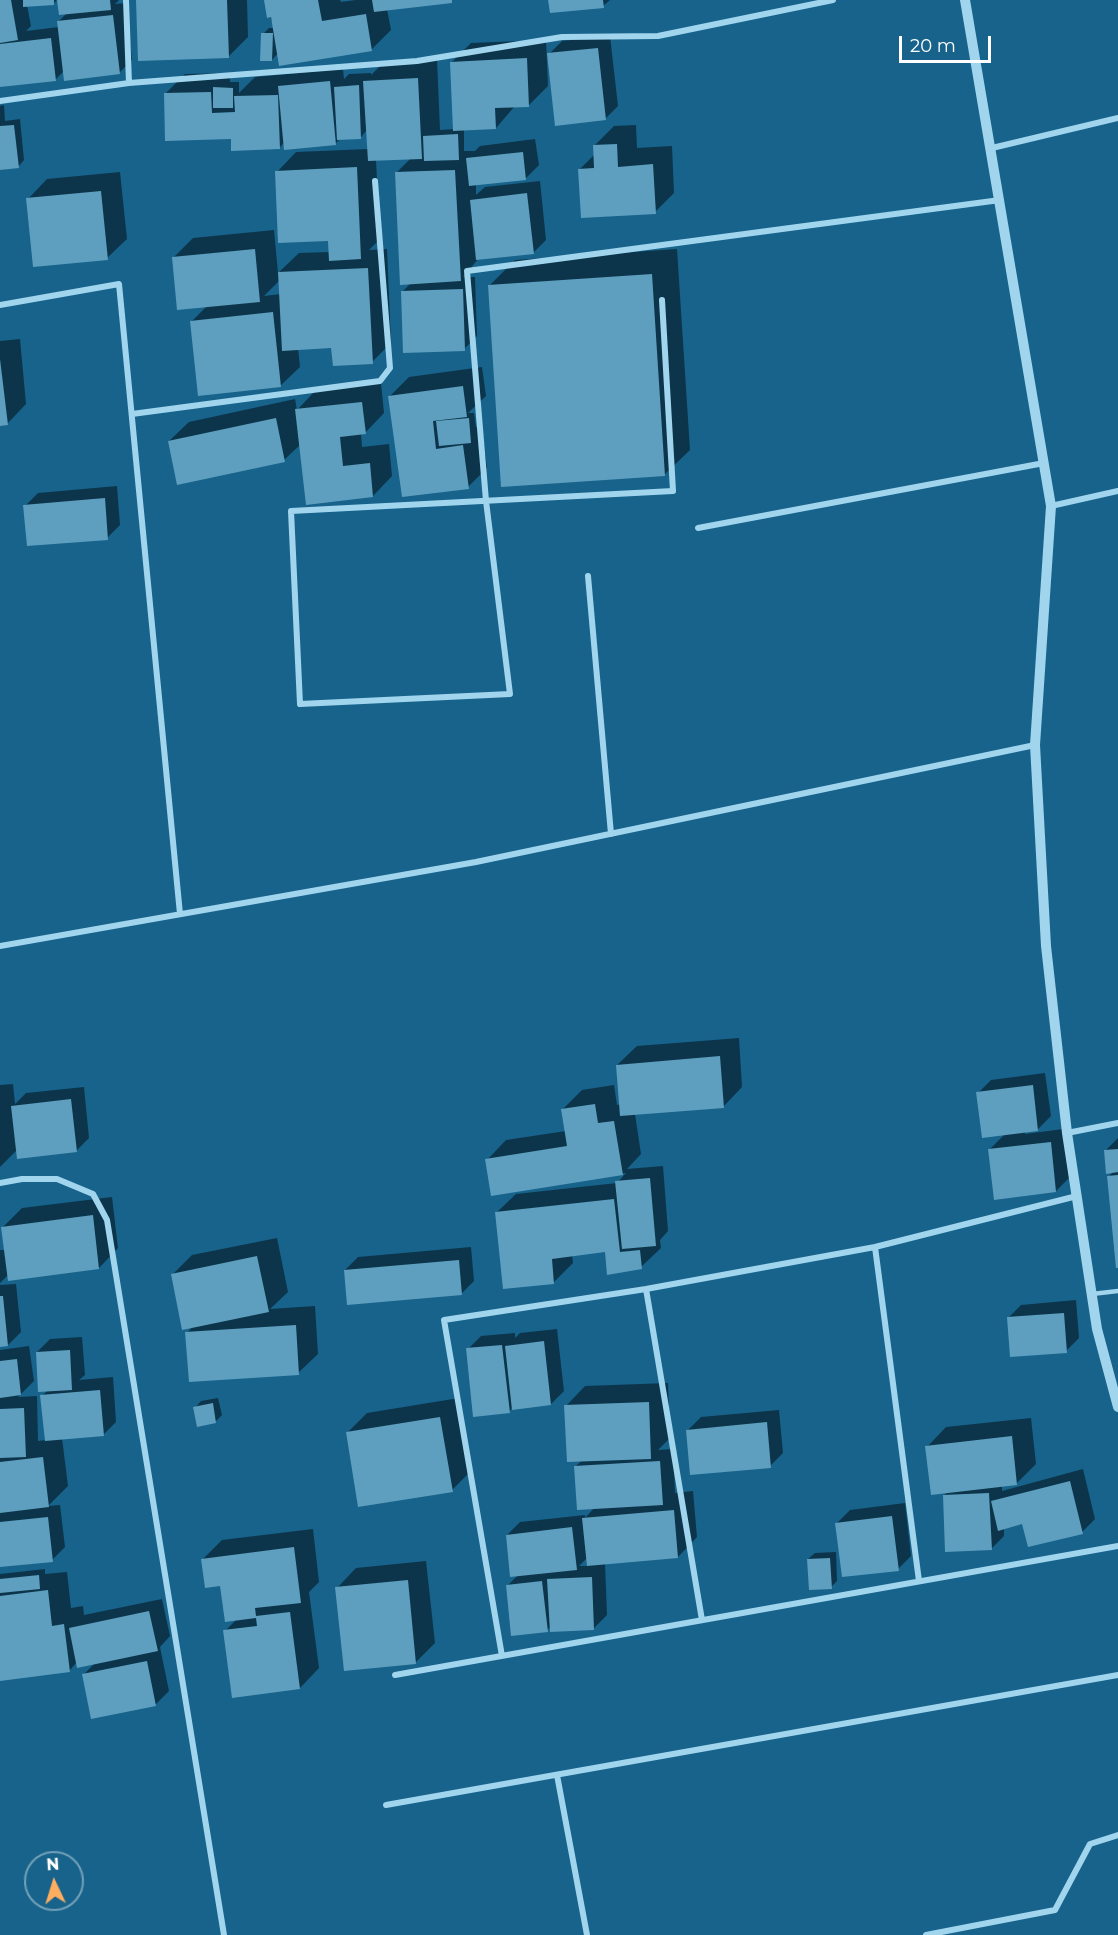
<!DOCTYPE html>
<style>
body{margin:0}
#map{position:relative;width:1118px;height:1935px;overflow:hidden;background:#17638b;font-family:Montserrat,sans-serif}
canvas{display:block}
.north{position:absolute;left:24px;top:1851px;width:60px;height:60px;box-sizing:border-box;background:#17638b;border:2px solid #74a1b9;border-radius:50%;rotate:356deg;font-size:16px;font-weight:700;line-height:24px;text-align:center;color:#fff}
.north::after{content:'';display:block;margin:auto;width:21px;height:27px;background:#ffad5e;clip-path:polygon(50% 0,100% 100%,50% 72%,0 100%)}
.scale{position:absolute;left:899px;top:36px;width:92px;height:27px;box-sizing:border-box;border:3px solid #fff;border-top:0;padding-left:8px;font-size:18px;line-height:21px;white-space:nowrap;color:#fff;-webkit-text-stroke:4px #17638b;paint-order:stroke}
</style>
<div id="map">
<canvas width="1118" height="1935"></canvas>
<div class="north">N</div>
<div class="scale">20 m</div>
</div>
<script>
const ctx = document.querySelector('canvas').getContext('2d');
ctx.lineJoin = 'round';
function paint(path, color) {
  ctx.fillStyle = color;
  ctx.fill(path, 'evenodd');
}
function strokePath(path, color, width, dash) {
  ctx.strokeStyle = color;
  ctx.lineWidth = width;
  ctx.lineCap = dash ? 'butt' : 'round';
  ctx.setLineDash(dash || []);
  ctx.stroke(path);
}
paint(new Path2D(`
 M0 0H57L53 4 27 5 31 26 26 31 59 27V21L67 13 59 0H119L115 4 126 3 132 60 119 73 64 71 56 79 0 86Z
 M137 0H247L248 37 229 56Z
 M265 0H340L341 2 356 0H453L387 9 391 30 371 50 278 53 272 60 263 34 269 28H274Z
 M550 0H610L603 6Z
 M610 36 618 106 605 119 548 55 562 41Z
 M546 40 548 86 528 106H515L496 128 464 129V151H475L480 146 535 139 539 165 526 178 476 184V195L485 187 540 181 546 240 533 253 479 258 463 277H475L477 336 464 349 403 291 411 283 396 173 411 158 376 160 380 239 369 250 387 249 391 343 372 362 333 347 298 348 300 367 280 386 192 321 208 305 174 257 193 238 274 230 278 273 299 253 330 252 329 239 277 172 296 152 368 149 367 130 361 137 341 138 336 143 285 142 279 148 232 137 165 94 185 74 230 73V82H239V93L255 77 343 69 344 79 349 74 371 73V75L384 62 437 59 440 130 455 129 452 62 471 43ZM280 280 281 294 264 296Z
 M4 105 5 121 20 119 24 160 18 167 0 170V106Z
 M636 125 637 148 672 146 674 193 655 212 579 170 595 154 594 146 614 126Z
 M120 172 127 239 107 258 28 199 47 179Z
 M677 249 690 450 664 475 490 285 515 260Z
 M20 339 26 404 7 424 0 425V341Z
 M482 367 486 396 468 413H474L476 427H482L487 468 468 487 390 396 409 377Z
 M381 383 384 413 365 433H361L362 447 389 444 392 476 373 496 301 444 284 460 169 441 189 422 295 399 297 410 316 390Z
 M117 486 120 525 107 538 25 506 38 493Z
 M739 1038 742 1087 723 1107 635 1114 641 1154 627 1169 663 1166 668 1231 660 1240 661 1248 641 1267 606 1251 572 1255 573 1263 554 1282 496 1213 516 1194 617 1183 626 1173 492 1194 487 1160 506 1140 566 1131 562 1110 582 1090 614 1085 617 1105 621 1104 617 1065 637 1046Z
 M1045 1073 1051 1116 1038 1129 1025 1131V1134L1063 1129 1069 1178 1056 1191 990 1149 1006 1133 978 1093 991 1080Z
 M13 1084 15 1104 26 1093 84 1087 89 1138 76 1151 18 1149 0 1167V1085Z
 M1118 1138V1269L1108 1177 1114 1171 1105 1151Z
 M112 1197 118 1248 99 1268 9 1274 0 1283V1250H5L3 1227 22 1208Z
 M277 1238 288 1292 270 1309 315 1306 318 1354 298 1373 187 1333 193 1326 173 1274 192 1255Z
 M471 1247 474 1281 461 1294 345 1270 358 1257Z
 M16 1284 21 1332 8 1345 0 1346V1285Z
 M1076 1300 1079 1338 1066 1351 1008 1318 1021 1305Z
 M557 1329 564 1391 551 1404 512 1408 509 1412 468 1349 481 1336 515 1333V1338L520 1333Z
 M82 1337 85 1375 79 1380 113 1377 116 1422 103 1435 62 1438 68 1486 48 1506 60 1505 65 1547 52 1560 0 1566V1350L29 1346 34 1381 18 1397 37 1396 38 1441 46 1440 42 1396 48 1390 37 1352 50 1339Z
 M668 1383 670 1438 658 1450 673 1449 675 1493 693 1491 697 1537 678 1557 605 1563 607 1615 594 1628 551 1627 547 1630 507 1586 518 1575 507 1535 520 1522 585 1515V1518L595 1507 576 1466 582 1460 566 1406 585 1386ZM587 1558 588 1566H579Z
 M218 1398 222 1415 216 1421 195 1408 201 1401Z
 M459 1398 471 1471 452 1490 348 1432 367 1413Z
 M779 1410 783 1453 770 1466 688 1430 701 1417Z
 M1031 1418 1036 1464 1017 1483 1002 1485V1491L1083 1469 1095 1519 1082 1532 1023 1523 1004 1527V1536L991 1549 944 1495 949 1491 927 1447 946 1427Z
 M905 1503 911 1556 898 1569 837 1523 850 1510Z
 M313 1529 319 1582 309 1592 319 1668 300 1688 225 1631 237 1619 222 1584 203 1559 222 1540Z
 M836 1552 837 1581 831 1587 808 1559 815 1553Z
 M426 1561 435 1643 416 1662 337 1588 356 1568Z
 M45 1569V1574L67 1572 71 1608 83 1606 84 1615 162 1599 170 1636 160 1647 169 1691 156 1704 92 1717 84 1674 95 1663 77 1662 69 1671 0 1679V1574Z`), '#0007');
paint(new Path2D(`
 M0 0H11L18 40 0 43Z
 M23 0H54V5L23 7Z
 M57 0H110L111 10 59 15Z
 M136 0H227L229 58 138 61Z
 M264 0H318L322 21 366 14 372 51 279 66 271 17 267 18Z
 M372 0H452V3L374 12Z
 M548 0H603L604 8 550 13Z
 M113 15 120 74 64 81 57 21Z
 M261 33H273L272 61H260Z
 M51 38 56 81 0 87V44Z
 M598 48 606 120 555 126 547 53Z
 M527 58 529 107 495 108 496 129 453 131 450 62Z
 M418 78 422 159 368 161 363 81Z
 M330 81 336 145 284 150 278 86Z
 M359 85 361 139 337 140 334 87Z
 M213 87 233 88V108H213Z
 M211 92 212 113 235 112 234 96 278 95 280 149 231 151V139L165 141 164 93Z
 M14 125 19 168 0 170V126Z
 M458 134 459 160 424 161 423 136Z
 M617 144 618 167 653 164 656 214 581 218 578 169 594 168 593 145Z
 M523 152 526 180 469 186 466 158Z
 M357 167 361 259 329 261 328 241 278 243 275 171Z
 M455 170 461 281 400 285 395 172Z
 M101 191 108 260 33 267 26 198Z
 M527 193 534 254 476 260 470 200Z
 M255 249 260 302 177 310 172 257Z
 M368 268 373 364 333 366 331 348 282 351 278 272Z
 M652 274 665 476 501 487 488 285Z
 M463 289 465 351 403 353 401 291Z
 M273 312 281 387 198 396 190 321Z
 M0 359 8 425 0 426Z
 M463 386 467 417 433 421 436 449 463 445 469 489 402 497 388 396Z
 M362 402 366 434 340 437 343 466 370 463 373 497 306 505 295 409Z
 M276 418 285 462 177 485 168 441Z
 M469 418 471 443 439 446 436 421Z
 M105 498 108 540 27 546 23 505Z
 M720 1056 724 1108 620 1116 616 1065Z
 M1033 1085 1038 1131 982 1138 976 1092Z
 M71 1099 77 1152 17 1159 11 1106Z
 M595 1104 598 1123 614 1121 623 1175 491 1196 485 1159 567 1146 561 1109Z
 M1051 1142 1056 1192 994 1200 988 1149Z
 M1118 1149V1172L1106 1174 1104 1150Z
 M1118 1175V1268H1116L1107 1176Z
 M650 1178 656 1246 622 1249 615 1181Z
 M614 1199 620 1252 640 1250 642 1269 607 1275 605 1252 552 1259 554 1284 503 1289 495 1212Z
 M93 1215 99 1269 8 1281 1 1227Z
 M257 1256 269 1312 182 1330 171 1274Z
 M459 1260 462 1295 347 1305 344 1270Z
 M0 1296H3L8 1346 0 1347Z
 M1064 1313 1067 1353 1010 1357 1007 1317Z
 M296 1325 299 1375 189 1382 185 1332Z
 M544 1341 551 1405 512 1410 505 1346Z
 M502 1345 510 1413 473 1417 466 1348Z
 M70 1350 72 1390 38 1392 36 1352Z
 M17 1359 21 1395 0 1398V1361Z
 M100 1390 104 1436 45 1441 40 1395Z
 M649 1402 651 1459 567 1462 564 1405Z
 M213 1403 216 1423 197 1427 193 1407Z
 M24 1408 26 1457 0 1458V1409Z
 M440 1417 453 1492 358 1507 346 1432Z
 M767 1422 771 1468 690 1475 686 1430Z
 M1012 1436 1017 1485 931 1495 925 1446Z
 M43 1457 49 1507 0 1513V1462Z
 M660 1461 663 1505 577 1510 574 1466Z
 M1070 1481 1083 1534 1028 1547 1022 1524 998 1531 991 1501Z
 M989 1493 992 1550 945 1552 943 1495Z
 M674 1510 678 1558 587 1566 582 1518Z
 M892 1516 899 1571 842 1577 835 1523Z
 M48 1517 53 1562 0 1567V1522Z
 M572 1527 577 1570 510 1577 506 1535Z
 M294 1547 301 1603 255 1608 256 1616 290 1612 300 1689 232 1698 223 1630 257 1626 256 1618 225 1622 220 1586 205 1588 201 1559Z
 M830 1558 832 1589 809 1590 807 1559Z
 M39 1575 40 1589 0 1593V1579Z
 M592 1577 594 1630 550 1632 547 1579Z
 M408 1580 416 1664 344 1671 335 1587Z
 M542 1581 548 1632 511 1636 506 1585Z
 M48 1590 52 1626 64 1624 70 1672 0 1681V1596Z
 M149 1611 158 1651 77 1668 69 1628Z
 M147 1661 156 1706 91 1719 82 1674Z`), '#5e9fbf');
strokePath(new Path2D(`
 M1092 1294 1118 1291`), '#a1d5ee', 4.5);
strokePath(new Path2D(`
 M126 0 129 83
 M0 101 129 83 417 61 562 37 658 36 833 0
 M992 148 1118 118
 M662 300 673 491 291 511 300 704 510 694 486 501 467 271 1000 200
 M0 305 119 284 180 914
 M132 414 380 381 390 368 375 181
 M1051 506 1118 491
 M698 528 1044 463
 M588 576 611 834
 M0 946 476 862 1035 745
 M1067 1133 1118 1123
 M0 1183 22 1179H57L93 1194 107 1220 224 1935
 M875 1247 919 1581
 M646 1289 702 1620
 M502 1656 444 1320 646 1289 875 1247 1077 1196
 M395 1675 1118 1546
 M557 1775 587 1935
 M386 1805 1118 1675
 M926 1935 1055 1910 1090 1844 1118 1835`), '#a1d5ee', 6);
strokePath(new Path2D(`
 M965 0 1051 506 1035 745 1046 946 1067 1133 1097 1329 1118 1407`), '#a1d5ee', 10);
</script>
